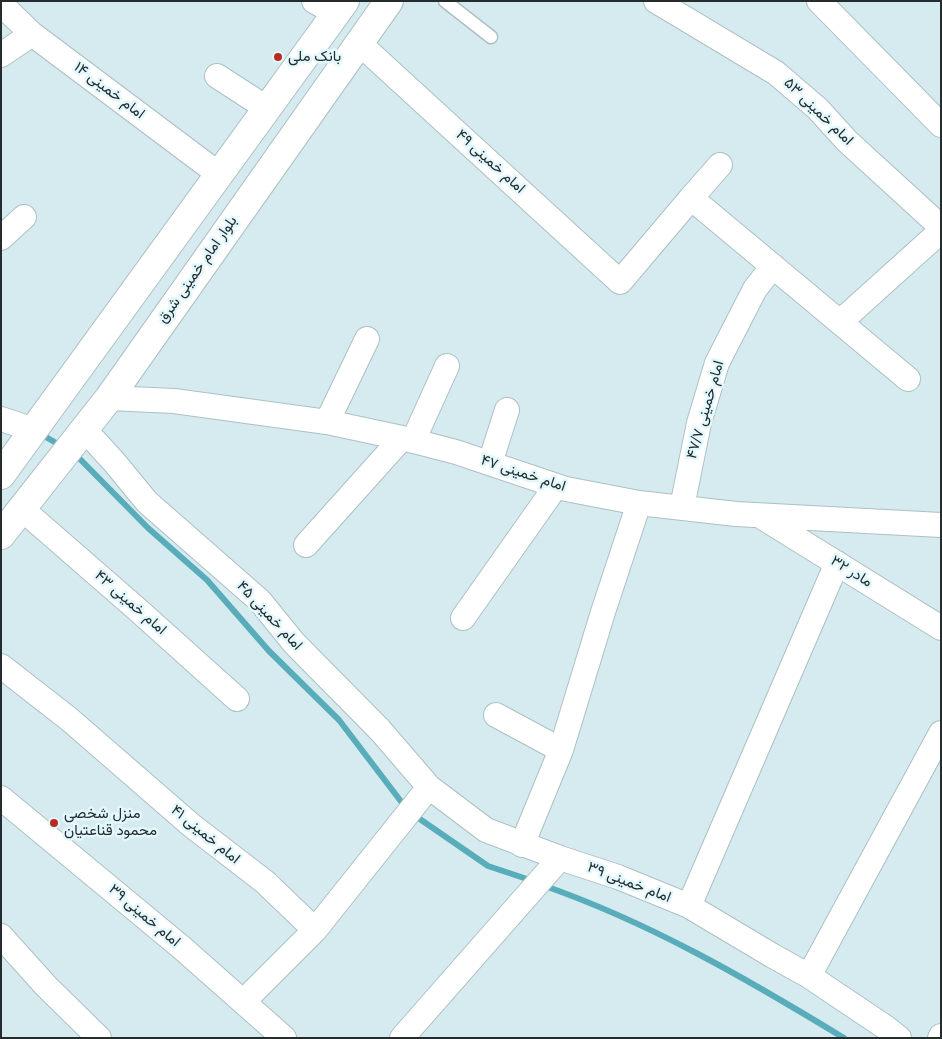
<!DOCTYPE html>
<meta charset="utf-8">
<style>
body{margin:0}
#map{position:relative;width:942px;height:1039px;overflow:hidden;background:#d6ebef;font-family:"Nunito Sans",sans-serif}
canvas{display:block}
.frame{position:absolute;inset:0;border:2px solid #242c2d;pointer-events:none}
</style>
<div id="map">
<canvas width="942" height="1039"></canvas>
<div class="frame"></div>
</div>
<script>
const ctx = document.querySelector('canvas').getContext('2d');
ctx.lineJoin = 'round';
function strokePath(path, color, width, dash) {
  ctx.strokeStyle = color;
  ctx.lineWidth = width;
  ctx.lineCap = dash ? 'butt' : 'round';
  ctx.setLineDash(dash || []);
  ctx.stroke(path);
}
function drawText(font, color, halo, rows, align = 'center') {
  ctx.font = font + ' "Nunito Sans",Vazirmatn,sans-serif';
  ctx.lineWidth = 5;
  ctx.setLineDash([]);
  ctx.textBaseline = 'middle';
  ctx.strokeStyle = halo;
  ctx.fillStyle = color;
  for (const [text, x, y, turn = 0] of rows) {
    ctx.save();
    ctx.translate(x, y);
    ctx.rotate((+turn || 0) * Math.PI / 180);
    ctx.textAlign = isNaN(turn) ? turn : align;
    if (halo) ctx.strokeText(text, 0, 0);
    ctx.fillText(text, 0, 0);
    ctx.restore();
  }
}
strokePath(new Path2D(`
 M39 433 63 447
 M74 453 148 528 207 580 269 651 339 720 406 808
 M414 815 488 866 533 881
 M542 885C649 922 747 979 844 1038`), '#59acba', 6);
const lane = new Path2D(`
 M445 1 491 37`);
const street = new Path2D(`
 M314 1 336 14
 M656 1 776 73 818 109 847 141 941 227
 M819 1 941 125
 M1 4 32 34 220 175
 M359 43 620 282 691 198 908 379
 M1 55 32 34
 M217 76 268 109
 M691 198 720 165
 M1 238 24 217
 M840 322 941 231
 M109 398 174 401 327 422 402 438 456 452 566 489 639 503 736 514 941 525
 M1 419 34 430
 M327 422 367 339
 M85 430 115 463 147 502 260 601 294 643 380 730 429 787
 M413 441 447 366
 M490 463 507 410
 M682 507 699 423 717 363 755 289 773 266
 M22 509 138 610 237 699
 M762 517 941 628
 M306 545 402 438
 M463 618 556 486
 M1 666 69 719 191 825 265 882 315 930
 M496 715 561 750
 M1 798 181 947 284 1038
 M522 845 561 750 603 612 639 503
 M689 906 837 563
 M1 936 46 986 99 1038
 M809 976 941 733
 M243 1002 315 930 429 787 486 830 560 858
 M402 1038 560 858 618 877 689 906 773 956 809 976 885 1027 899 1038
 M940 1038 941 1036`);
const secondary = new Path2D(`
 M1 475 345 1
 M1 535 109 398 389 1`);
strokePath(lane, '#acc0c3', 15);
strokePath(street, '#acc0c3', 26);
strokePath(secondary, '#acc0c3', 30);
strokePath(lane, '#fff', 12);
strokePath(street, '#fff', 24);
strokePath(secondary, '#fff', 28);
for (const [x, y, r, color] of [
 [278,57,5,"#b92b1f"],
 [54,823,5,"#b92b1f"]
]) {
  const dot = new Path2D();
  dot.arc(x, y, r, 0, 2 * Math.PI);
  ctx.fillStyle = color;
  ctx.fill(dot);
  strokePath(dot, '#e3f8fc', 2);
}
drawText('15px', '#242c2d', '#e3f8fc', [
 ["بانک ملی",288,57],
 ["منزل شخصی",64,814],
 ["محمود قناعتیان",64,831]
], 'left');
drawText('15px', '#242c2d', '#e3f8fc', [
 ["امام خمینی ۱۴",109,91,37],
 ["امام خمینی ۵۳",818,112,44],
 ["امام خمینی ۴۹",490,162,42],
 ["بلوار امام خمینی شرق",198,270,-55],
 ["امام خمینی ۴۷/۷",706,410,-74],
 ["امام خمینی ۴۷",523,474,18],
 ["مادر ۳۲",851,572,32],
 ["امام خمینی ۴۳",130,603,41],
 ["امام خمینی ۴۵",269,616,47],
 ["امام خمینی ۴۱",205,835,39],
 ["امام خمینی ۳۹",629,883,21],
 ["امام خمینی ۳۹",144,916,40]
]);
</script>
